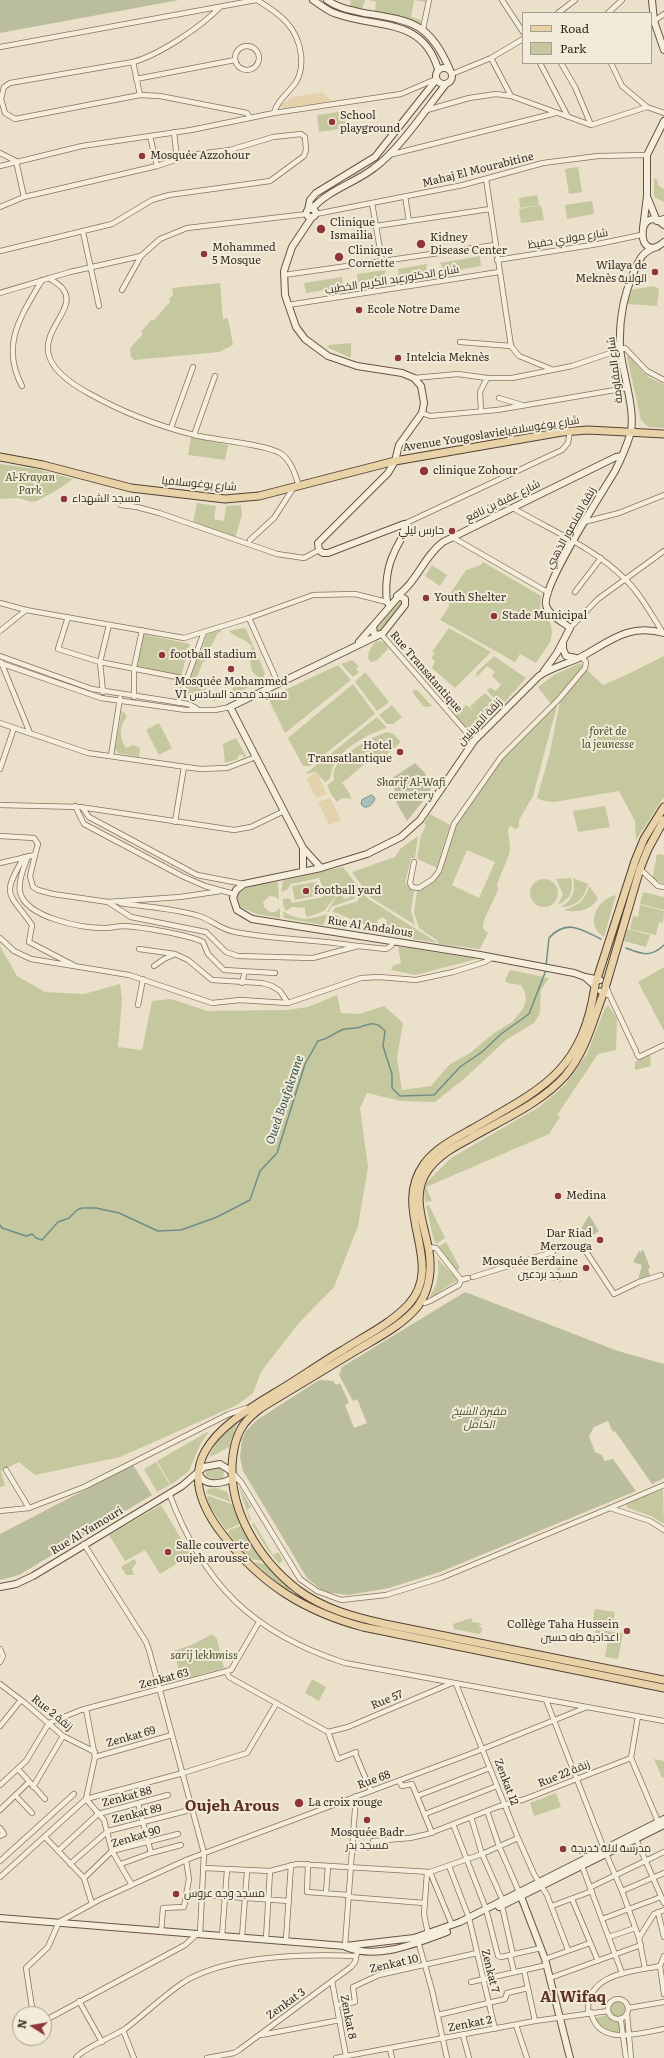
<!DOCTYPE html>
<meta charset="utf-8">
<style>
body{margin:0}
#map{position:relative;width:664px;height:2058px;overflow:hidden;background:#ebe0ca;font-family:Literata,serif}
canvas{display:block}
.legend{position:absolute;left:522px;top:12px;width:130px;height:52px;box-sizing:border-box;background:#f3ebd9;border:1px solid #a89f90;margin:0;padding:5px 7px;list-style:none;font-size:12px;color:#382c22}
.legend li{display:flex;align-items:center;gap:8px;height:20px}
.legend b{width:20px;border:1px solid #a89f90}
.north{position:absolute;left:12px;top:2006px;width:40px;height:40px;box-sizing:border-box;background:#f3ebd9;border:1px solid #a89f90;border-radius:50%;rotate:281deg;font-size:11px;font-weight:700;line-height:16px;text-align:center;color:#382c22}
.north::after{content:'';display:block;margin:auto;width:14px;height:18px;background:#8f363a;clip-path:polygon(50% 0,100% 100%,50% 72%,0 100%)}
</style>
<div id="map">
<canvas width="664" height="2058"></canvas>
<ul class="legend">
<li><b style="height:5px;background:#e9d2a7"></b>Road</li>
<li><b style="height:11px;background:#c5c89f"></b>Park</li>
</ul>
<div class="north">N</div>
</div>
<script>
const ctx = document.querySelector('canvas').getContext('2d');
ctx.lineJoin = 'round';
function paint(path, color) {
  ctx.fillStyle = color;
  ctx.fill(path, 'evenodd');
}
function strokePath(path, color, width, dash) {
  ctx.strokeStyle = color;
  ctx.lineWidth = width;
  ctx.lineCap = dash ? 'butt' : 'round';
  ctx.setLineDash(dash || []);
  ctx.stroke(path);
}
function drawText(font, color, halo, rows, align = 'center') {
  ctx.font = font + ' Literata,Cairo,serif';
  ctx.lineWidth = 4;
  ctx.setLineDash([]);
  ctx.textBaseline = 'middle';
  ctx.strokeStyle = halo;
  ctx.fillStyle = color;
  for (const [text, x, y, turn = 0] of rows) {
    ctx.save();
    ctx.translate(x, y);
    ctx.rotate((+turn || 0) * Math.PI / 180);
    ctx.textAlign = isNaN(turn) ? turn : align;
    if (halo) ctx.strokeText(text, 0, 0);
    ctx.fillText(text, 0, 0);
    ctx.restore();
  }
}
paint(new Path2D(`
 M349 0H365L362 9 350 7 351 1Z
 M369 0H426L425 2 414 0 411 17 421 20V24L375 11 376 2Z
 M345 111 347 128 319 132 317 115Z
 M578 167 582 192 569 194 565 169Z
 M654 179H657L658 185 664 189V202L654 197Z
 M537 195 539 205 520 208 519 198Z
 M592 201 594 214 567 219 565 205Z
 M541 205 544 220 521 223 519 209Z
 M480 256 481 266 441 273 442 266 440 263Z
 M427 264 426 270 428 274 399 279 398 269Z
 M385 270 386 280 358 284 357 274Z
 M342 277 343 287 306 293 304 283Z
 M220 283 223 319 228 318 233 345 219 352 134 360 131 357 130 348 143 334 141 332 151 320H154L170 302 169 299 173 295 172 288Z
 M654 286 659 289 657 306 627 304 631 290Z
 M351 343V358L327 347 328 345Z
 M629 354C638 369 647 379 664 384V428L649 427 641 420 627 357Z
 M191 437 228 445 225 460 188 455Z
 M0 464 36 469 73 479 57 490 37 501 31 502 19 498 0 499Z
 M197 503 216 506 214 519 224 521 226 506 241 505 242 515 235 538 193 522Z
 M483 562 541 596 540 609 551 624 552 633 550 642 536 663 520 654 515 662 440 620 449 607 448 597 466 570 481 565Z
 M432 565 447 575 440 586 425 576Z
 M398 599H402L403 603 381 631 377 632 376 627Z
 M243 628 246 629 265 673 263 679C252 675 249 668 251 657L249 656 252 646C246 639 235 638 229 631Z
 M449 628 491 652 455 688 432 668 435 661 431 658 435 653 432 652Z
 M220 630 222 632 218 633 208 652 201 651 207 634Z
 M142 634 190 644 181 676 134 666Z
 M380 641 385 643 388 649 377 660 371 662 368 658 369 651 375 642Z
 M199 654 206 661 203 662 195 681 206 688 200 699 183 696Z
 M494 656 526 678 505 702 502 701 499 703 487 691 490 687 495 691 501 685 492 676 495 672 487 666 477 677 476 673Z
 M664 656V797L636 840 635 821 619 791 554 802 544 801 537 798 550 752 561 696 586 669 603 685 628 674Z
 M352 660 359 666 356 669 359 672 353 677 341 664Z
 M580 663 584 667 551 704 538 687 554 675Z
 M338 665 351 680 285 733 268 698Z
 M365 672 389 702 377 711 355 682Z
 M243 677 257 683 224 699 212 701 216 693 224 697 228 696 239 678Z
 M353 684 375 714 310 766H303L288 738Z
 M413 690H417L432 706 424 707 413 693Z
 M485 693 497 704 495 708 496 710 472 734 455 716 466 705 475 711 470 706Z
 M558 702 533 796 519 820V827L515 829 511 826 508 829 510 848 509 855 497 884 498 890 484 920 483 928 488 933 480 949 439 944 438 941 419 928 414 913 417 891 432 882 440 873 453 829 504 756ZM467 850 495 862 479 898 452 885Z
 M392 705 402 717 393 724H387L379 715Z
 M122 711 127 716C119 727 119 737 126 748L133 745 140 748 139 757 118 753 115 749Z
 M377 717 387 728C370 733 344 747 335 763 331 768 332 775 329 780L325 782 316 772 305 774Z
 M159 723 172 748 159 755 146 730Z
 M387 732 394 734 401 742 386 755 382 753 371 763 367 762 342 783 350 794 351 799 342 798 337 802 331 794 327 785 334 780C334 777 333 773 334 771 339 754 372 737 387 732Z
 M236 738 246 756 244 758 242 754 238 756V759L225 763 223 744Z
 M605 806 610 827 578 832 573 811Z
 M430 814 450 825 437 868 417 859 421 835 426 825 424 823Z
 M418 836 415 858H411L405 883 414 891 411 911 415 925 370 897 352 872 395 857 400 849Z
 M657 854 664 855V883L652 880Z
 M343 867 367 898 438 943 326 925 331 915H335L365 928H382L386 925 387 920 382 917 377 921 379 926C362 929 348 915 332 912L335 908 358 901V897L348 887 342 889 324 911 308 917 305 914V908L292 907 286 911 283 905V899L289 898 292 903 323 897 324 889 319 878 291 884 287 890 281 892 283 881H281Z
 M571 878C574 891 570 899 558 905L563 894 556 879Z
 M573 878 588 884C584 899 576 907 560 907 572 901 576 892 573 878Z
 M530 893a14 14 0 1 1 28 0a14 14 0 1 1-28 0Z
 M278 882 279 900 276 897 269 896 263 902 264 907 270 912H275L280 908V918L257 914 238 906 237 895C248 884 263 883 278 882Z
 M317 882 320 895 295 900 292 886Z
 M589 886 598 898C591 911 577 913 563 910 578 906 585 901 589 886Z
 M643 892 664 897V910L640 904Z
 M341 895 345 899 352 896 356 898 331 907 329 912H327L336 897Z
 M616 895 604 937C584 925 597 899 616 895Z
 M640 905 664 911 663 923 659 922 656 935 630 929 633 916 638 917Z
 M283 911C299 922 311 919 328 914L323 925 284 918Z
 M627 929 650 935 646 947 624 941Z
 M0 946 17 976 45 992 84 994 120 984 122 1000 118 1047 142 1050 152 1001 171 999 207 1011 286 1010 308 1007 337 995 341 1013 359 1014 384 1006 403 1023 397 1058 402 1090 431 1086 449 1065 470 1053 494 1033 512 1022 523 1009 526 1000 525 992 521 985 507 983 505 980 510 970 549 978 541 990 540 1013 534 1023 506 1040 465 1078 435 1102 401 1101 367 1093 360 1108 368 1167 358 1226 334 1287 298 1324 274 1355 261 1372 253 1393 237 1405 120 1457 35 1475 19 1462 1 1471 5 1486 0 1487Z
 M398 947H401L477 959 415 975 391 970 393 966 401 963Z
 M664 967V1031L638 982Z
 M608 1005 617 1019 616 1050 598 1054 557 1115 560 1117 549 1134 426 1187 432 1201 425 1202 424 1191 427 1182 451 1158 539 1107 565 1085 587 1054 605 1008Z
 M650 1055 651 1066 635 1070V1062Z
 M429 1205 445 1238 436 1244 433 1237 426 1206Z
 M446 1242 460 1268 457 1271 438 1247Z
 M437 1258 458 1280 431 1297 430 1295C438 1286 440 1270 437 1258Z
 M565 1259 568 1264 563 1266 559 1271 565 1275 560 1283 549 1279 552 1272 555 1273 558 1266 553 1263Z
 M237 1423 229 1447 210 1457V1455L218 1440Z
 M209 1431 200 1445 189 1471 171 1485 157 1461Z
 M156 1462 170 1485 157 1492 144 1469Z
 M218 1467 224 1471 223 1478 213 1479 205 1476 207 1469Z
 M239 1487 251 1507 247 1510 251 1519 250 1521Z
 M216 1488 227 1492 231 1502 206 1493 208 1489Z
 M663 1489 664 1524 651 1516 628 1508 626 1505 628 1502Z
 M208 1496 232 1504 240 1524 226 1530 210 1507 207 1497Z
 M161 1505 191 1555 160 1574 145 1550 125 1561 109 1535Z
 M254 1523 273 1555 278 1552 283 1560 279 1564 267 1549 252 1524Z
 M241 1526 263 1561 249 1559 228 1533 229 1530Z
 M134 1559 137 1562 132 1569 134 1575H126L121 1567Z
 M254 1562 265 1564 290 1589 285 1590Z
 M595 1609 615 1612 612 1629 592 1626Z
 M471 1618 473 1622 483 1624 478 1626 482 1628 481 1633 479 1634 454 1629 453 1624Z
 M596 1630 623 1633 618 1659 605 1657 608 1640 594 1637Z
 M212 1634 217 1639 224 1668 181 1680 174 1651 196 1643Z
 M312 1679 326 1687 319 1701 305 1693Z
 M654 1759 664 1761V1777L662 1778Z
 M556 1793 561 1807 534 1816 530 1803Z
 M609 2009a9 9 0 1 1 18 0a9 9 0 1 1-18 0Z
 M606 2015 611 2020 619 2023V2032C609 2034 600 2027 595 2018Z`), '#c5c89f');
paint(new Path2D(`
 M322 92 331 101 283 108 280 105 293 97Z
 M317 773 327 794 316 798 306 778Z
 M330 798 341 820 329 825 318 802Z`), '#e3d2ab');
paint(new Path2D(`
 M0 0H179L0 33Z
 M415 763 426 774 423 780 433 786 424 800 407 821 396 802 398 800 391 779Z
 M589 1215 599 1231 592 1236 587 1230 583 1232 581 1229Z
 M643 1249 650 1268 648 1269 650 1276 638 1280 642 1265 633 1262 639 1251 641 1252Z
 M465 1292 618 1351 664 1364V1478L652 1484 615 1431 613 1432 608 1421 594 1427 589 1436 595 1452 602 1455 604 1461 613 1459 636 1491 440 1572 389 1588 348 1595 324 1592 307 1578 243 1471 240 1457 242 1440 246 1431 257 1420 319 1380 333 1381 336 1385 340 1383 349 1403 345 1405 354 1428 367 1423 357 1399 353 1401 339 1375 342 1367Z
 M133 1465 152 1495 19 1575 0 1580V1534Z`), '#bbbe9d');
const water = new Path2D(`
 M372 795 375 798C374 803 369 808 364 807L361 804 362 800Z`);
paint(water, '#aac0b9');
strokePath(water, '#718e86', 1);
strokePath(new Path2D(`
 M626 948C641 954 651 958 664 945
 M546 966 549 938C567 918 582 930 601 939
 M0 1225 2 1228 26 1236 32 1234 36 1238 42 1240 58 1222 69 1218 77 1210 82 1208H96L119 1213 158 1231 181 1230 217 1217 250 1200 260 1171 277 1153 305 1064 318 1041C332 1038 334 1032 344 1029 349 1028 355 1029 360 1027 371 1023 376 1021 385 1031L383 1046 392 1074V1088L400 1096 434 1095 460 1067 482 1052 501 1034 529 1014 546 970`), '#718e86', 1.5);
const street = new Path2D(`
 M257 0C280 14 298 27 301 55 302 65 301 74 296 82 289 93 277 100 274 113
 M502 0 523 32
 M558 13 575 0
 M608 13 622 0
 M654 21 664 14
 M423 29 429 0
 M235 58a12 12 0 1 1 24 0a12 12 0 1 1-24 0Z
 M0 47 256 0
 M491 58 511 96
 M133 62 140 95 160 96 247 113 250 118
 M540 63 568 117
 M561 63 575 87 591 125
 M611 63 622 86 647 107
 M452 74 491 58 523 39
 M136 79 235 60
 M140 95 15 119 5 113 1 99 4 87 10 83 133 62C159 55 201 27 220 7
 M427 110 469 98 496 94 511 96 591 125 647 107 664 113
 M174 132 177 159
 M150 136 157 166
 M0 153 16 161 24 197
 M389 155 556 113
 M0 166 82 146 191 130 274 113 401 94 436 79
 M486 179 511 346 519 356 551 369
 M405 196 409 221
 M372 203 382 261
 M0 207 24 197 157 166 190 155 230 150 273 137 301 134 305 137 306 150 304 156 270 181 169 195 152 200 112 224 0 251
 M316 214 463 185 543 163 598 156 647 155
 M376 226 490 209
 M83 232 99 306
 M497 260 598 244 641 235
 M284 275 495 245
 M49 278C53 281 59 284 63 289 84 317 1 346 90 394 122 412 159 426 194 435 214 440 265 444 280 453 291 460 295 474 299 486
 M122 290 141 256
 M0 293 70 272 141 256 160 239 187 228 307 214
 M288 305 499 272
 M460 342 511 346
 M414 378 458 374 487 378H512L572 366 625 348 647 371 664 380
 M22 386C0 345 21 316 42 280
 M499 398 522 405
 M481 410 480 392 487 378
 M422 413 430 416 497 410 627 388
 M171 428 193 367
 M194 435 215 376
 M121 505 137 507 159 513 277 554 304 558 319 550
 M513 508C550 530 593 547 624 578 640 593 651 614 663 633
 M584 522 619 513 664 495
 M404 524 562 450 568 443 570 431
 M452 537 549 593
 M250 540 274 518 294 487
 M575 592 601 558
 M0 603 26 610 184 638 249 618 313 595 355 594 387 602
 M68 617 58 649 100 662 187 679
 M249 618 278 683
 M570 628 598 599 664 551
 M0 631 26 610
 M381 634 474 741
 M0 656 92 689 188 704 196 708
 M1 662 30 733
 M0 663 101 698 186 710H215L230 707
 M103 692 100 662 109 625
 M134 697V668L142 630
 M178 703 204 632
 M0 723 88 753 200 769 227 768 256 757
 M111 756 120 698
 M0 769 14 728
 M0 805 80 807 234 830 251 827 284 811
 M75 806 84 824 182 876 205 886 234 894
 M82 807 89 817 197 875 244 884
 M175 822 184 767
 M0 836 34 838 38 844 35 855
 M28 856C24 867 18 881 20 892 26 918 82 928 104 928 111 928 118 926 125 926 141 927 190 935 203 942L208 954 224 970 275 973
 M24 857C1 897 8 891 32 925L29 942 75 966
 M414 862 410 883 412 887 419 888 433 879 439 871 454 824 501 757 559 699 585 668 586 662 581 656
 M0 863 35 855 30 876 33 887 38 890 53 894 108 902 180 897 221 891
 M639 868 658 886 664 887
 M108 902 131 917 206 932 226 952 238 956 313 958 358 946 386 949 391 946 394 941
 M120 903C145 907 174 908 199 916 212 920 221 930 235 932 275 940 316 939 357 946
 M0 938 14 951 31 959 129 975 212 1003 240 1000 288 1003 361 978 379 977 416 980 453 972 485 962 493 957
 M139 949 175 954
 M154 966 164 959 175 954 188 960 212 980 262 983 272 986 280 991 288 1003
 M242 983 245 971
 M600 991 610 996 606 986
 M610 996 636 1051
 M138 1005 143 979
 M637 1054 639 1057 664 1045
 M574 1245H579L583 1247 614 1294 639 1282 661 1275
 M428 1247 436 1248 461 1280
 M561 1249 573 1245
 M473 1277 553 1252
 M420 1301 425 1303 430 1301 459 1285 461 1280 468 1278
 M6 1470 29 1508
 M231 1479 236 1478 241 1482 232 1472
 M241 1482 300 1579 317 1591 341 1600 386 1595 441 1578 610 1508 650 1521 664 1530
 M169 1493C203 1584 252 1633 345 1663L664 1721
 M610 1508 664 1485
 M0 1511 29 1508 84 1487 229 1414 247 1408
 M84 1544 146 1642 149 1650 204 1853 200 1934
 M0 1649 3 1656 0 1662
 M226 1671 229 1677 328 1732 338 1759 356 1752
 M0 1684 25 1703 63 1736 95 1752
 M456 1684 518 1838 534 1874 547 1895 568 1950
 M546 1700 604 1849 622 1891 639 1938 645 1969
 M86 1709 95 1757 86 1799 104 1820 112 1851 132 1885
 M638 1716 631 1758 659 1824
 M49 1723 81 1710 231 1670 259 1622
 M0 1726 21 1700
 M328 1732 348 1727 452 1683
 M355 1753 371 1791
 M95 1757 172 1735
 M18 1769 45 1799
 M399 1781 402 1786 412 1784 432 1833
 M0 1785 26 1761 49 1723
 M33 1787 63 1736
 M16 1796 32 1813
 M417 1796 490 1768
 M138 1803 151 1853
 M0 1810 28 1783
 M487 1811 499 1846 519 1892
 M425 1814 497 1786
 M471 1817 482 1854 503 1901
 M453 1824 486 1909
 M0 1828 4 1834 0 1836
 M45 1837 84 1878 92 1904
 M636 1839 664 1903
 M373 1841 410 1838 428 1834 497 1807 525 1799 631 1758
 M58 1851 98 1814 168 1795
 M0 1861 74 1794
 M70 1864 108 1831 186 1811
 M121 1864 151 1853 181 1845
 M308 1864 307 1892 349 1895
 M449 1866 469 1918 495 2029
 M582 1866 622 1973
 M205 1868 270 1871
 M430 1872 452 1925
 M427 1873 424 1914 428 1934
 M0 1877 86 1799 183 1773 247 1753 276 1704
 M84 1878 112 1851 178 1834
 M591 1887 664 1852
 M622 1891 664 1873
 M326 1893 328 1866
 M203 1895 289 1901
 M348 1897 424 1903
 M572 1899 598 1961
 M502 1906 513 1955
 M552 1906 592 1891
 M658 1912 664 1937
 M487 1913 498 1956 501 1957 541 1948
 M602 1919 661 1897
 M161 1932 163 1908 184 1907 189 1879 186 1860
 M222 1936 227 1870
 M242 1937 247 1871
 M609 1937 635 1928
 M639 1938 654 1914 664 1910
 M266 1939 270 1871 297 1864 430 1872 482 1854 518 1838
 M286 1940 291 1865
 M418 1941 432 1990 447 2058
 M345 1946 356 1796
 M510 1955 514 1972
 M664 1956 660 1966 664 1994
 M545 1959 590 1943
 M524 1970 535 2021
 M550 1978 641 1945
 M332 1981 346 2056
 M471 1982 547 1965
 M608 2009a10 10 0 1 1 20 0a10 10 0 1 1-20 0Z
 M79 2001 102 2042
 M337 2005 355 2002 353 1987 379 1975 477 1953
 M628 2008 664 2002
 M591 2012C598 2047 639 2033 664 2029
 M588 2013C586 1973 631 1972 660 1966
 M33 2014 26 1968 48 1947 59 1922 99 1900 186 1860 470 1754 587 1707
 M627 2014 631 2058
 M438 2015 505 1999 507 1993 528 1988
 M618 2019 621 2021 626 2058
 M44 2021 185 1945 197 1934
 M516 2025 527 2058
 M123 2030 134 2058
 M261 2035 340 2020
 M463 2035 469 2058
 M390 2049 392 2058
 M76 2058C82 2049 114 2036 125 2029 145 2014 163 1996 184 1982 229 1955 305 1954 356 1956
 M207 2058 234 2053 239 2050 351 1967 355 1962 357 1953
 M336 2058 535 2021 608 2011`);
const secondary = new Path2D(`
 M313 0C321 5 328 12 337 14 379 29 422 17 438 69
 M327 0C338 8 351 10 364 13 412 21 429 22 450 70
 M652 0 654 21 664 50
 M436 76a8 8 0 1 1 16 0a8 8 0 1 1-16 0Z
 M648 199 657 221 664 219
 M306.5 213a4.5 4.5 0 1 1 9 0a4.5 4.5 0 1 1-9 0Z
 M312 209C328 190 355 183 374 168 399 150 426 109 446 84
 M308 210 310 200 316 193 375 157 436 80
 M312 217 292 247 284 271 285 295 296 327 305 339 328 356 357 366 402 373 414 378 421 386 424 403 422 413 399 445 395 461 388 473 318 543 319 550 323 553H328L404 524C406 536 398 542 394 553 387 567 385 586 387 602L390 605
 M664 225C636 200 635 267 664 242
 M643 228 647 196V155L664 121
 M397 596C417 582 424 556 443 542L616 457 622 456
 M399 596 405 599V605L383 633 377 635 374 633 373 626Z
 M359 642 373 626
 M563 642V649L566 656 576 658
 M544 671 557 653 570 628C563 622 548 615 546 605 542 585 602 493 615 471 621 459 626 448 630 435 637 414 622 371 620 348 619 323 623 297 633 274 639 260 642 251 657 247
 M303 848V871
 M321 868 303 848 230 707 379 635
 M585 977 574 973 480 955 252 919 237 910 233 898 236 890 244 884 321 868 367 854 401 837 420 820 474 741 539 676C552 667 567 664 581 657 610 641 629 623 664 633
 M595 986 585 977 600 980
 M199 1473C203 1487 221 1484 231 1479
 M0 1587 16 1584 33 1576 182 1486 204 1467 220 1464 231 1471
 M520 1894 545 1959 570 2058
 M499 1907 664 1825
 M0 1918 345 1946 414 1938 460 1922 664 1819
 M346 1947C378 1960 417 1943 447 1932`);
const primary = new Path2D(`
 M0 457 43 465 131 488 225 499 259 496 395 461 562 432 588 430 664 434
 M596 982 635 861 644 839 664 807
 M606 985 640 869 648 849 664 820
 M595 986C582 1073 541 1089 472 1129 454 1139 436 1148 424 1164 390 1211 447 1263 408 1305 390 1324 365 1336 343 1350 319 1364 297 1380 273 1394 213 1430 168 1465 223 1535 261 1584 304 1611 363 1627L664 1688
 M605 989C593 1019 587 1050 565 1076 540 1104 501 1120 469 1139 454 1147 439 1155 428 1170 410 1195 424 1223 429 1251 432 1271 430 1289 418 1306 403 1325 377 1338 357 1350 325 1369 293 1389 261 1408 243 1421 236 1433 233 1455 226 1507 258 1559 298 1590 324 1609 354 1617 385 1624L664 1680`);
strokePath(street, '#867360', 6);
strokePath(secondary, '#685443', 8);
strokePath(primary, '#544234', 9);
strokePath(street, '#f6eedd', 4.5);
strokePath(secondary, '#f6eedd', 6);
strokePath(primary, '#e9d2a7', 7);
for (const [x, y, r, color] of [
 [332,122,4,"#8f363a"],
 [142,156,4,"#8f363a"],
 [321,229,5,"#8f363a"],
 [421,244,5,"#8f363a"],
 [204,254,4,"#8f363a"],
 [339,257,5,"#8f363a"],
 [655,272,4,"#8f363a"],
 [359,310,4,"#8f363a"],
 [398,358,4,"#8f363a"],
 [424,471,5,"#8f363a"],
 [64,499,4,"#8f363a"],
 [452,531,4,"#8f363a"],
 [426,598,4,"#8f363a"],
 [494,616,4,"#8f363a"],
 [162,655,4,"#8f363a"],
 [231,669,4,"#8f363a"],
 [400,752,4,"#8f363a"],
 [306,891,4,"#8f363a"],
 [558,1196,4,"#8f363a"],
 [600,1240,4,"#8f363a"],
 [586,1268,4,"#8f363a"],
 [168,1552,4,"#8f363a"],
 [627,1631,4,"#8f363a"],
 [299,1803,5,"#8f363a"],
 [367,1820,4,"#8f363a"],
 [563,1849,4,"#8f363a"],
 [176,1894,4,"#8f363a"]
]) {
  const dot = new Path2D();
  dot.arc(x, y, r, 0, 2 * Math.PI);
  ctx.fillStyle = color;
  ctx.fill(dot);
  strokePath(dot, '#f3ebd9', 1.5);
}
drawText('11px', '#382c22', '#f3ebd9', [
 ["School",340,116],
 ["playground",340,129],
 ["Mosquée Azzohour",150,156],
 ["Clinique",330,223],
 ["Ismailia",330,236],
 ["Kidney",430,238],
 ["Disease Center",430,251],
 ["Mohammed",212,248],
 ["5 Mosque",212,261],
 ["Clinique",348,251],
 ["Cornette",348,264],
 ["Wilaya de",647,266,"right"],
 ["Meknès الولاية",647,279,"right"],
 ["Ecole Notre Dame",367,310],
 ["Intelcia Meknès",406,358],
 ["clinique Zohour",433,471],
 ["مسجد الشهداء",72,499],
 ["حارس ليلي",444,531,"right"],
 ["Youth Shelter",434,598],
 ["Stade Municipal",502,616],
 ["football stadium",170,655],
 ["Mosquée Mohammed",231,682,"center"],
 ["VI مسجد محمد السادس",231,695,"center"],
 ["Hotel",392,746,"right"],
 ["Transatlantique",392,759,"right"],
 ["football yard",314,891],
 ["Medina",566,1196],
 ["Dar Riad",592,1234,"right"],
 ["Merzouga",592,1247,"right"],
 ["Mosquée Berdaine",578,1262,"right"],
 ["مسجد بردعين",578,1275,"right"],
 ["Salle couverte",176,1546],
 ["oujeh arousse",176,1559],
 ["Collège Taha Hussein",619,1625,"right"],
 ["اعدادية طه حسين",619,1638,"right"],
 ["La croix rouge",308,1803],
 ["Mosquée Badr",367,1833,"center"],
 ["مسجد بدر",367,1846,"center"],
 ["مدرسة لالة خديجة",571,1849],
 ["مسجد وجه عروس",184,1894]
], 'left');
drawText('11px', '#382c22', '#f3ebd9', [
 ["Mahaj El Mourabitine",478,170,-14],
 ["شارع مولاي حفيظ",568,239,-9],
 ["شارع الدكتورعبد الكريم الخطيب",392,280,-9],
 ["شارع المقاومة",615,370,-97],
 ["Avenue Yougoslavieشارع يوغوسلافيا",491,434,-9],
 ["شارع يوغوسلافيا",199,484,5],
 ["شارع عقبة بن نافع",503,501,-26],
 ["زنقة المنصور الذهبي",571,528,-61],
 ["Rue Transatantique",426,672,49],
 ["زنقة المرينيين",480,722,-47],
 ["Rue Al Andalous",370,927,9],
 ["Rue Al Yamouri",87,1531,-31],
 ["Zenkat 63",164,1679,-15],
 ["Rue 57",387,1700,-22],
 ["Rue 2 زنقة",52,1713,39],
 ["Zenkat 69",131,1737,-16],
 ["Rue 22 زنقة",564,1774,-22],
 ["Rue 68",374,1780,-20],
 ["Zenkat 12",506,1782,69],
 ["Zenkat 88",127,1797,-15],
 ["Zenkat 89",137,1814,-14],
 ["Zenkat 90",136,1837,-17],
 ["Zenkat 10",394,1964,-13],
 ["Zenkat 7",490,1971,76],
 ["Zenkat 3",286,2004,-36],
 ["Zenkat 8",348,2017,79],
 ["Zenkat 2",470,2024,-11]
]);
drawText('italic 11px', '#4a522b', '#f3ebd9', [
 ["Al-Krayan",30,478],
 ["Park",30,491],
 ["forêt de",608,732],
 ["la jeunesse",608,745],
 ["Sharif Al-Wafi",411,783],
 ["cemetery",411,796],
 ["مقبرة الشيخ",479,1412],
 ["الكامل",479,1425],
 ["sarij lekhmiss",204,1656]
]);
drawText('italic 12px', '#335653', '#f3ebd9', [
 ["Oued Boufakrane",285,1100,-71]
]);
drawText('bold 15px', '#603026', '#f3ebd9', [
 ["Oujeh Arous",232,1807],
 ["Al Wifaq",573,1998]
]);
</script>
